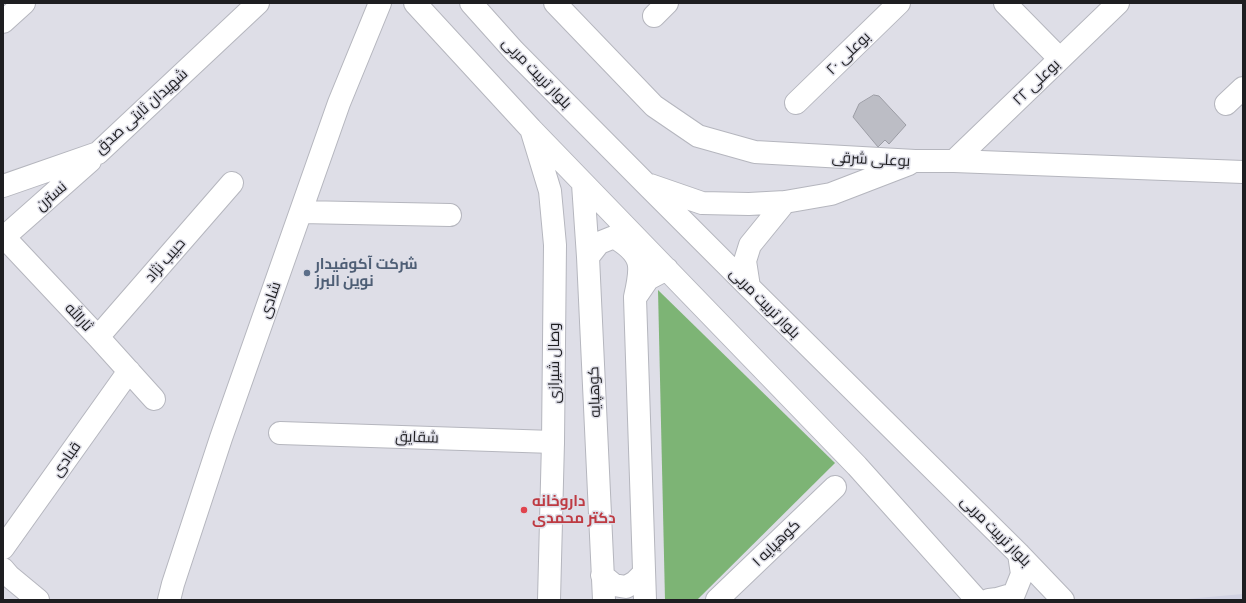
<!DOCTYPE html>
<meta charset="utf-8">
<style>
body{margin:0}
#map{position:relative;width:1246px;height:603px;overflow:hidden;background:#dedee7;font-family:"Exo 2",sans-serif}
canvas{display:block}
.frame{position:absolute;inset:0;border:4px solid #1e1e21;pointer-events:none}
</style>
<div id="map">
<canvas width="1246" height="603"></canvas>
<div class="frame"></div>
</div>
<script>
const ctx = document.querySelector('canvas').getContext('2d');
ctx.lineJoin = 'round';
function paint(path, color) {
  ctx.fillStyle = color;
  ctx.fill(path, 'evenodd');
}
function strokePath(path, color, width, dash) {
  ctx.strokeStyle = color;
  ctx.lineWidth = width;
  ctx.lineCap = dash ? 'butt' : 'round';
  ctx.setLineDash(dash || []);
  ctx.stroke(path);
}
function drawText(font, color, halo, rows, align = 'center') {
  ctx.font = font + ' "Exo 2",Cairo,sans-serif';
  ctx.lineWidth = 3;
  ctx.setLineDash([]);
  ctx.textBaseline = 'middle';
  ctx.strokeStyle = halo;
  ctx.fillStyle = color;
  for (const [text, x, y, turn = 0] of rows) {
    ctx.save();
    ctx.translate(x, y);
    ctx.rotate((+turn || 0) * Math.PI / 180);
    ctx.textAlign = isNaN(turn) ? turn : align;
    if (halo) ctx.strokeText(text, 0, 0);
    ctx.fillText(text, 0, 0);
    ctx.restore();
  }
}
paint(new Path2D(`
 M1243 594V600H1175Z`), '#d1d2e2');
paint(new Path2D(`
 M658 290 835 463 697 600H665Z`), '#7db475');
const building = new Path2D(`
 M874 95 879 96 906 125 889 144 885 140 878 147 853 117 859 104Z`);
paint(building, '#bcbdc5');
strokePath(building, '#9b9ca4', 1);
const street = new Path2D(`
 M1005 3 1060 59
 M654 16 667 3
 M3 22 24 3
 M796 103 899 3
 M1226 104 1243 88
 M954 161 1118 3
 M301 212 450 215
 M4 237 98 337 154 399
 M98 337 232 183
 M280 433 553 442
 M3 548 129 371
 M3 569 9 576 38 600
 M169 600 173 584 221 438 339 103 380 3
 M717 600 835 487`);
const secondary = new Path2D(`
 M415 3 531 129 857 466 977 600
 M471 3 514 51 646 184 749 287 1019 554 1063 600
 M555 3 654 106 698 136 755 152 915 161H954L1243 172
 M532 132 550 191 555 245 553 442 549 600
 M583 184 588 257 604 600
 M650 185 702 203 749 204 785 202 831 194 909 164
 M3 186 98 153 258 3
 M3 238 90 161
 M588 257 599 243 614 237C644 255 642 266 635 297
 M749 287 745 261 750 245 785 202
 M602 575 614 585 626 587 635 582 643 574
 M645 600 635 298 648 279 667 269
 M989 600 997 599 1014 594 1022 574 1019 554`);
strokePath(street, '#b5b6be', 24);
strokePath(secondary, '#b5b6be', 24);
strokePath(street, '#fff', 22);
strokePath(secondary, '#fff', 22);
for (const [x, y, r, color] of [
 [307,273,4,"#5c6f8a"],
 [524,510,4,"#e0444e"]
]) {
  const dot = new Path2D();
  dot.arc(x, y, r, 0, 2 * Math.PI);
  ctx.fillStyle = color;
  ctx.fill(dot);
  strokePath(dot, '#dedee7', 1.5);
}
drawText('15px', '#1e1e21', '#dedee7', [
 ["بوعلی ۲۰",848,53,-44],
 ["بلوار تربیت مربی",537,73,46],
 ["بوعلی ۲۲",1036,82,-44],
 ["شهیدان ثابتی صدق",141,111,-42],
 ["بوعلی شرقی",871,159,3],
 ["نسترن",51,196,-41],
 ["حبیب نژاد",165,260,-49],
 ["شادی",270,300,-71],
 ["بلوار تربیت مربی",765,303,45],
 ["ثارالله",79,317,47],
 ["وصال شیرازی",554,363,-90],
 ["کوهپایه",594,392,-92],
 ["شقایق",417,437,2],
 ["قبادی",66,459,-55],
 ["بلوار تربیت مربی",996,531,45],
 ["کوهپایه ۱",776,543,-44]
]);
drawText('bold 15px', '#4e5e75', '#dedee7', [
 ["شرکت آکوفیدار",315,264],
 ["نوین البرز",315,281]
], 'left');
drawText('bold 15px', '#be3a42', '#dedee7', [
 ["داروخانه",532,501],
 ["دکتر محمدی",532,518]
], 'left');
</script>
